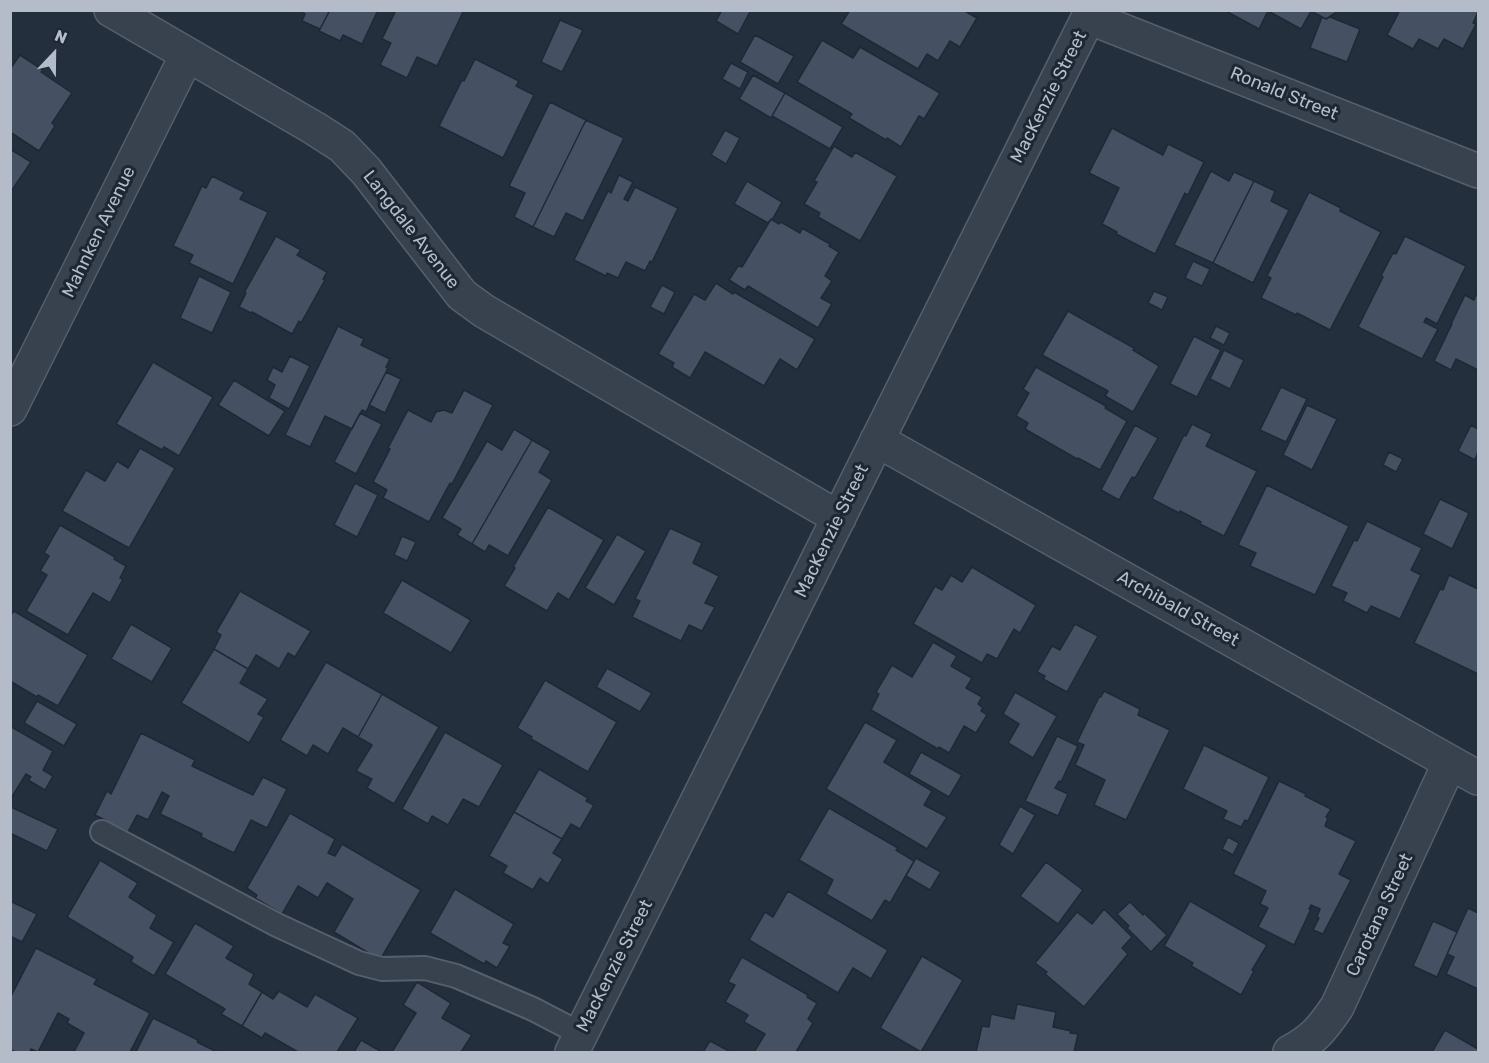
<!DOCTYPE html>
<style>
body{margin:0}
#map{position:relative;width:1489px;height:1063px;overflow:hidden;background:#242f3e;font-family:Rubik,sans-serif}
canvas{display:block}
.frame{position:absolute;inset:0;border:12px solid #b4bcc9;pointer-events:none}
.north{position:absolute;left:24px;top:24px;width:60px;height:60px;-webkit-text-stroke:4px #1d2633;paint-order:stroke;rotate:22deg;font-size:16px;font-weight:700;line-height:24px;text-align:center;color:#b4bcc9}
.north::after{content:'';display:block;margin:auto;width:21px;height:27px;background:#b4bcc9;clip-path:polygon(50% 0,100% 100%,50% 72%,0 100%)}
</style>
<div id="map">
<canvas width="1489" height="1063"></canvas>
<div class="frame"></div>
<div class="north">N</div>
</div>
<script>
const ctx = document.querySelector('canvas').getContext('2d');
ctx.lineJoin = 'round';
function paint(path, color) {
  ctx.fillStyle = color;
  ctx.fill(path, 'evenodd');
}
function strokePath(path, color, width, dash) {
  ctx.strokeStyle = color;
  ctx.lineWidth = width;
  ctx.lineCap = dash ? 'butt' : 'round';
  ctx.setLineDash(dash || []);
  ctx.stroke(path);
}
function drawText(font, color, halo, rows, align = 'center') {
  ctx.font = font + ' Rubik,sans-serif';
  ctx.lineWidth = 6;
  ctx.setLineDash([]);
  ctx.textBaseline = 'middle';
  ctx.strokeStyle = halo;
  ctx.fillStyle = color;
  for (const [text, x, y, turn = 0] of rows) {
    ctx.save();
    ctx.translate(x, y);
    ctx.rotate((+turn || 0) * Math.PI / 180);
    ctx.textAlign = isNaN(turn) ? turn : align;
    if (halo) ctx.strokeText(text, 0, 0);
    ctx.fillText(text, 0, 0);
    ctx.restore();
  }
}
const building = new Path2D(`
 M298 10H330L320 29 302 21 305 14Z
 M330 10H378L362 44 343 35 340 41 319 31Z
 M396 10H464L437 66 417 57 407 78 380 65 391 43 382 39Z
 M722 10H751L738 34 716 21Z
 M850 10H963L977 18 960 47 950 41 938 61 927 54 918 69 841 24Z
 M1224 10H1340L1326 19 1311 11 1301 29 1268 11 1259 29Z
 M1400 10H1478V12L1473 23 1476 24 1463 49 1444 39 1438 49 1419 39 1413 49 1387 35Z
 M1322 17 1326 19 1330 17 1360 29 1347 62 1310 48Z
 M560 20 583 30 562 72 541 62Z
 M755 35 794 56 778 84 740 62Z
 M822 40 853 58 860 47 940 93 924 119 919 116 901 147 887 138 886 140 849 118 852 114 797 82Z
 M20 55 43 70 41 72 72 93 52 123 55 126 39 151 10 132V69Z
 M475 59 519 81 516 86 534 95 503 158 439 126 462 80 464 81Z
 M731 63 748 72 740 89 722 79Z
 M753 75 785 93 771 118 739 99Z
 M785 93 843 127 830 149 772 116Z
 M550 102 586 120 533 227 514 217 525 193 509 186Z
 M586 120 624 138 583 221 566 213 554 237 533 227Z
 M1112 128 1163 155 1168 144 1204 162 1188 195 1185 193 1155 254 1116 234 1117 232 1102 224 1119 188 1089 173Z
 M725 130 740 138 726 164 711 155Z
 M834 146 852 157 855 152 897 176 860 241 818 217 820 213 804 204 817 182 814 181Z
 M10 149 31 162 10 193Z
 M1211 171 1229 181 1234 172 1254 181 1213 263 1174 245Z
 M619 175 633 182 624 199 628 201 635 187 678 208 652 262 650 261 645 271 626 262 618 278 607 273 606 276 574 260 608 191 611 193Z
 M212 176 244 192 240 199 268 212 233 284 189 263 193 255 173 246 202 186 206 188Z
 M747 181 782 202 772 220 771 219 768 223 734 204Z
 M1254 181 1275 191 1271 201 1289 210 1253 283 1213 263Z
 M1309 192 1341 208 1340 211 1381 232 1330 330 1297 313 1296 315 1261 298 1271 278 1267 276Z
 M771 219 779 224 781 222 800 233 802 228 830 244 829 246 839 252 825 276 832 281 821 298 832 304 818 328 748 286 745 290 729 280 738 266 742 267Z
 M276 236 301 250 297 255 327 272 323 279 325 280 301 323 299 321 292 334 252 312 251 313 239 307 246 293H244Z
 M1405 236 1466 266 1437 324 1426 318 1424 322 1438 329 1422 359 1358 327 1383 277 1381 276 1393 253 1396 254Z
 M1193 261 1210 269 1202 286 1185 278Z
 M199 276 231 292 212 333 180 318Z
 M716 283 733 294 734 292 815 339 797 370 780 359 764 386 705 352 690 378 672 367 674 363 658 354 694 294 705 300Z
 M662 285 675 292 664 314 650 307Z
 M1478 290V370L1456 359 1451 370 1434 361 1452 324H1451L1465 295 1474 300Z
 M1154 291 1168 297 1162 310 1148 303Z
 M1068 311 1134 348 1133 350 1159 366 1133 412 1105 396 1108 391 1042 355Z
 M338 326 364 339 361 345 390 359 386 367 388 368 366 412 362 410 352 429 325 416 310 447 285 435Z
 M1216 326 1230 333 1224 345 1210 338Z
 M1194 336 1221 350 1197 397 1170 384Z
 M1224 350 1244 360 1230 389 1210 379Z
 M290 356 310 366 289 409 269 398 275 385 267 380 273 367 282 372Z
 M153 362 213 397 179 456 164 447 162 450 116 424Z
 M1036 367 1106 406 1105 408 1127 421 1100 470 1078 458 1077 459 1025 429 1028 423 1016 416 1029 393 1023 389Z
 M386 372 401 379 385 413 369 405Z
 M234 380 285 411 269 436 218 405Z
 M1281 387 1307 399 1286 442 1260 430Z
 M464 390 493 405 452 484 450 483 429 522 383 498 387 490 373 482 390 449 388 448 408 410 431 422 436 412 444 410 452 413Z
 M1307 405 1337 419 1312 470 1283 455Z
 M360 413 382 424 356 474 334 462Z
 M1192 424 1212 434 1206 446 1257 471 1224 536 1200 524 1201 522 1180 511 1179 513 1152 499 1184 435 1186 436Z
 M1135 425 1158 438 1135 478 1132 477 1119 500 1101 490Z
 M1471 425 1478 429V452L1475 460 1458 451Z
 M514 429 532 440 472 544 457 535 461 529 442 518 487 441 502 450Z
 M532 440 551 451 539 472 552 480 508 556 489 545 485 552 472 544Z
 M140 448 175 468 129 548 62 511 86 470 105 481 117 461 128 468Z
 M1389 452 1403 459 1396 472 1383 465Z
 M355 483 378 495 357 537 334 525Z
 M1267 485 1349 526 1315 595 1250 566 1256 553 1238 545Z
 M1440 499 1469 513 1452 549 1423 534Z
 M548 507 604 540 569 600 558 593 547 611 504 586 515 568 513 567Z
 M1367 521 1422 548 1411 570 1421 575 1400 619 1371 606 1367 613 1343 601 1347 593 1331 586 1354 540 1357 541Z
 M60 525 115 557 114 559 126 566 120 578 123 579 110 603 93 593 68 635 26 611 47 575 40 571 49 556 44 553Z
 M670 528 702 543 693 563 719 576 705 603 715 607 702 631 689 625 681 641 632 617 640 601 635 599Z
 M617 534 646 551 614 605 585 588Z
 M402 536 416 542 407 561 394 555Z
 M972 567 1036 605 1020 633 1014 629 997 659 987 654 982 663 913 624 935 586 942 590 951 575 962 582Z
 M1449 575 1478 589V674L1414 643 1440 589 1443 590Z
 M402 580 471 620 451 653 383 613Z
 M240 591 311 631 295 657 288 653 279 669 256 655 248 669 214 649 221 635 216 632Z
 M14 611 88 655 58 706 38 695 37 697 10 681V616Z
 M131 624 172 648 152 682 111 659Z
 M1075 624 1098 636 1067 692 1043 679 1045 676 1037 672 1052 646 1060 650Z
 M933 642 957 656 951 666 972 678 966 688 982 697 978 704 983 708 981 711 987 715 976 733 964 726 949 753 939 747 938 749 871 710 879 694 876 692 892 665 912 677Z
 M214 649 248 669 240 683 268 699 258 714 264 717 249 743 181 703Z
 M326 662 382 694 358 737 343 728 328 754 313 745 307 756 280 740Z
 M607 668 652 693 640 712 596 687Z
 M545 680 617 722 588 772 531 739 532 737 517 728Z
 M1104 691 1140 709 1138 715 1170 730 1126 820 1094 805 1105 780 1075 765 1084 745 1077 742 1099 697H1101Z
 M1015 692 1057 716 1033 758 1008 743 1019 724 1003 714Z
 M382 694 439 727 394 804 367 788 372 779 356 771 372 745 358 737Z
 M37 701 77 724 64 746 24 723Z
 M865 722 897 740 884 762 932 791 924 805 947 817 927 849 826 789Z
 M10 726 53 751 43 770 53 776 45 790 28 780 31 777 26 774 10 800Z
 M445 732 503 765 479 807 463 799 448 825 432 816 428 824 402 809Z
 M141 733 195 760 192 766 253 795 263 777 287 789 267 828 251 820 234 853 201 837 202 834 160 814 169 796 162 792 148 820 137 815 128 832 95 815 107 791 111 794Z
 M1057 736 1078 746 1061 782 1059 781 1055 788 1068 794 1058 816 1025 801Z
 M1204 745 1269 777 1248 821 1245 820 1241 827 1223 819 1227 811 1183 789Z
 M921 752 962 775 949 797 909 774Z
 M539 769 588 798 586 801 594 805 580 829 571 824 562 839 514 812Z
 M1279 781 1306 794 1305 796 1331 809 1326 817 1328 818 1325 826 1356 841 1339 874 1351 880 1323 934 1313 930 1319 918 1317 917 1320 909 1311 905 1309 909H1311L1294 945 1258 927 1268 908 1260 904 1266 891 1233 874Z
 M1020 806 1035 815 1013 854 999 845Z
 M11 807 58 829 47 851 10 833Z
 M829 808 898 848 896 850 914 861 890 903 885 900 872 921 826 894 833 880 799 860Z
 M514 812 562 839 553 853 563 859 548 884 540 878 533 890 503 873 507 866 489 856Z
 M290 813 335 839 328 853 335 856 342 844 421 890 380 960 334 932 353 899 327 883 318 898 298 886 282 914 255 898 257 895 247 888Z
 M1228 837 1239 843 1233 855 1222 849Z
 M916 858 941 872 930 890 906 876Z
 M100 860 138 883 129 897 157 915 150 928 174 942 154 976 131 962 133 957 67 917Z
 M1046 862 1083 890 1058 924 1020 896Z
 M455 889 514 924 503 943 510 946 497 968 486 961 484 964 430 933Z
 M788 891 888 950 871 979 853 968 838 993 749 940 765 912 773 917Z
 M10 901 37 914 22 942 10 936Z
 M1190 901 1267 945 1252 970 1254 971 1241 995 1191 966 1193 963 1164 946Z
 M1130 902 1143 915 1144 913 1167 935 1151 952 1127 928 1129 926 1117 914Z
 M1468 908 1478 913V989L1446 974 1454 957 1447 954Z
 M1104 909 1132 937 1122 948 1128 954 1084 1007 1045 974 1047 972 1035 963 1077 912 1092 924Z
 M1433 921 1457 932 1437 977 1413 966Z
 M195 923 234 946 226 958 254 974 249 984 262 992 242 1026 221 1014 225 1009 165 974Z
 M36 948 97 979 94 984 150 1013 130 1052H74L84 1033 67 1023 69 1019 58 1013 38 1052 31 1049 30 1052H16L10 1050V998Z
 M922 956 963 980 921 1052 880 1028Z
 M742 957 808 995 807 997 817 1003 808 1019 813 1023 796 1052H754L765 1034 744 1022 748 1015 725 1002 735 985 728 982Z
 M417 982 451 1003 442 1018 472 1035 461 1052H392L416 1013 403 1005Z
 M279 991 307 1007 315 994 358 1018 337 1052H298L265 1033 262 1038 242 1026 262 992 273 999Z
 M1017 1004 1056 1012 1053 1027 1071 1031 1070 1033 1078 1034 1074 1052H976L982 1026 989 1027 991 1014 1014 1019Z
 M153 1018 198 1040 197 1042 217 1052H136Z
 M1445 1030 1478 1049V1052H1432Z
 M361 1040 382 1052H354Z
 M710 1041 731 1052H703Z`);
paint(building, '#455162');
strokePath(building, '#1f2835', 1.5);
const lane = new Path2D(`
 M102 832 277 925 359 963 382 969 425 968 456 976 533 1009 581 1034`);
const street = new Path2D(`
 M111 10 314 128 342 146 366 171 462 295 484 311 839 518
 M1088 17 1478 171
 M10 409 187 55
 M877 440 1478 778
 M572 1052 1092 10
 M1290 1052C1313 1040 1322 1029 1337 1007L1450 762`);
strokePath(lane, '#565f6c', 26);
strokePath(street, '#565f6c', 36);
strokePath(lane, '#38414e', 22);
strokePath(street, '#38414e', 33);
drawText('18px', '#b4bcc9', '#1d2633', [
 ["Ronald Street",1284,94,22],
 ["MacKenzie Street",1049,97,-63],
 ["Langdale Avenue",411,230,52],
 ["Mahnken Avenue",99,232,-64],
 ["MacKenzie Street",832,531,-64],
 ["Archibald Street",1178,609,29],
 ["Carotana Street",1380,915,-65],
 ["MacKenzie Street",615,966,-63]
]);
</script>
